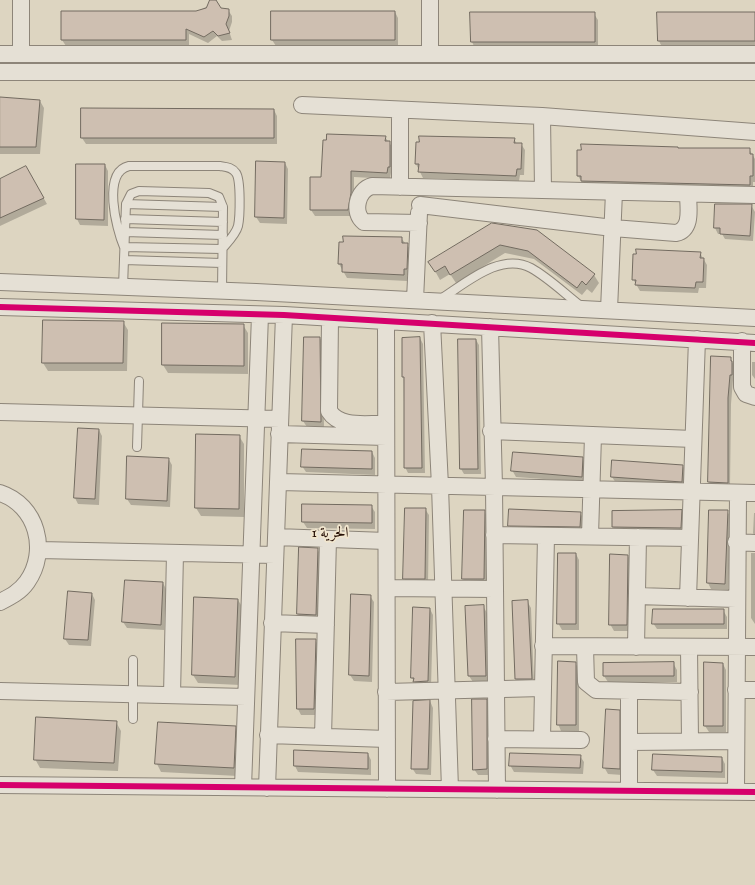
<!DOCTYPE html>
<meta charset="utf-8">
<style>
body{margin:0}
canvas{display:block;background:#ddd5c1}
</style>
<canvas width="755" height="885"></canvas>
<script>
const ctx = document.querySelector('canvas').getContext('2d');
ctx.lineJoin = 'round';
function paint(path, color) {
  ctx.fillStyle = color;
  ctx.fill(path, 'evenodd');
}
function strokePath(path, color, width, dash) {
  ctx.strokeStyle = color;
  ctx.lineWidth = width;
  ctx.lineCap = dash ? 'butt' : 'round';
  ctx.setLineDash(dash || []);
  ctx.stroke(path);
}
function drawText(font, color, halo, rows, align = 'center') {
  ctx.font = font + ' "IM FELL English",Amiri,serif';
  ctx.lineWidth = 3.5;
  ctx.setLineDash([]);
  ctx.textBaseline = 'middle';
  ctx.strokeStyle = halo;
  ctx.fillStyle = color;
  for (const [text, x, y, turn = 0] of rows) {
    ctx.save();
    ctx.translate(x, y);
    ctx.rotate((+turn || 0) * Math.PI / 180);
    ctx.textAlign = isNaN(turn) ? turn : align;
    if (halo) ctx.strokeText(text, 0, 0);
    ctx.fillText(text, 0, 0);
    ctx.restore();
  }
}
paint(new Path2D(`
 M216 2 221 9 228 10 232 16V22L229 31 232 40 222 41 217 36 208 43 189 34V46H66L62 40 196 12Z
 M272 12H395L398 18V46H276L272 40Z
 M755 13V47H662L659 41Z
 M594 14 598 20V48H475L472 42Z
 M0 98 40 101 44 108 40 154H0Z
 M274 110 277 116V144H86L82 138Z
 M385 137 393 148V173H391L390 179 354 177V200L351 216H315L311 210V178H322Z
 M514 139 517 144H521L525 150 524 175H520L519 181 423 178 416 164Z
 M679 149H749L755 159V182H753V191L585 187 578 176Z
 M285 163 288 169 287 224 260 223 256 217Z
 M77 165H105L108 171V226L80 225 77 219Z
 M26 167 47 204 0 226V180Z
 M751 205 755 212 753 241 725 239 722 234H718L715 228Z
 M537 231 594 275 599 283 592 293 587 289 582 295 534 259 505 253 456 283 450 274 440 280 430 262Z
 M401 238 411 250 410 275H407V281L347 278 339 264Z
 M700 253 707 265 706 288H699L698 293 640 291 633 279Z
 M123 322 128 330 127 371H48L43 363Z
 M243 325 248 333V374L168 373 163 365Z
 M320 338 323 344 324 428 307 427 303 421Z
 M420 338 423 344 425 473H408L405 467 403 339Z
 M476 340 479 345 481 474H464L461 469Z
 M712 357 730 358 735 367V380H733L731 404 730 488H712L709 482Z
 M752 362H755V379L752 375Z
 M99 430 102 436 99 505 78 504 75 498Z
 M239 436 244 444V517L201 516 196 508Z
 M372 452 375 458V475L306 472 302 466Z
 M128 457 168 458 172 465 170 507 131 505 127 499Z
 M582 458 586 464 585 482 516 477 512 470Z
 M683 466 686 472 685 488 616 483 612 477Z
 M371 506 375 512V529L307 528 303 522Z
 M425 509 429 515 428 585H408L404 578Z
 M484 511 488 518 487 585H467L463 579Z
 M681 511 685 518 684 534 616 533 613 527V512Z
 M727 511 731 518 728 590 711 589 708 583Z
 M580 513 584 519 583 533 513 532 509 525Z
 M754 513H755V537L753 533Z
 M300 549H317L321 555 319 621 302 620 298 614Z
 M751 553H755V624L751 618Z
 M576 554 579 560V630H562L558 623Z
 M628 556 631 562 630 631H614L610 624Z
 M163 583 166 589 164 630 127 628 123 622Z
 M69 592 92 594 95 600 91 646 69 645 65 639Z
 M352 595 370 596 374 602 372 682 354 681 350 675Z
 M238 600 243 608 240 685 198 683 193 675Z
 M527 601 531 608 534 685H520L516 679Z
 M483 606 487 613 489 681 473 682 469 676Z
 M430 609 433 615 431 687 418 688 412 678Z
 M723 610 727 617V629H657L653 623Z
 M315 640 319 646 317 715H301L298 709Z
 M575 663 579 669V731H561L558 724Z
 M673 663 677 670V682H608L604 676V664Z
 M723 664 726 670V732H709L705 726Z
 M486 700 490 706V775H478L474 769Z
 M430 701 433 708 431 775 416 774 412 768Z
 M619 711 622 717V775L608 774 604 767Z
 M116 722 121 731 118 771 40 768 35 759Z
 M159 723 235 727 240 735 238 776 161 772 157 764Z
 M368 754 371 760V775L298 772 295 766Z
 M580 756 584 762 583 774 514 772 510 765Z
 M722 758 725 764V778L657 776 653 770Z`), '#0003');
const building = new Path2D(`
 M210 0H216L221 8 229 9V16L226 24 230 33 218 36 213 31 204 37 186 29V40H61V11H196L206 8Z
 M271 11H395V40H271Z
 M470 12H595V42H471Z
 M657 12H755V41H658Z
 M0 97 40 100 36 147H0Z
 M81 108 274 109V138H81Z
 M327 134 386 136 385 141H390V167H388L387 173 351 171V193L348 210H310V177H321L323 140H326Z
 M419 136 515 138 514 143H522L521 169H517L516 176 418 172 419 164H415L416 142H419Z
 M581 144 678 147V148H750V154H753V176H750V185L581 181V176H577V150H581Z
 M256 161 285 162 284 218 255 217Z
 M76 164H105L104 220 76 219Z
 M26 166 44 198 0 218V179Z
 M715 204H752L750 236 720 234V228H714Z
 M492 223 537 230 595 274 586 285 582 281 577 288 528 251 500 245 450 275 445 266 435 272 428 262Z
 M343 236 402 237V243H408L407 269H404V275L342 272V264H338L339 242H343Z
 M636 249 701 252 700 258H704L703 282H696L695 288 635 285 636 280H632L633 254H636Z
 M43 320 124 321 123 363H42Z
 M162 323 244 324V366L162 365Z
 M304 337H320L321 422 302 421Z
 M420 337 422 468H404V377H402V338Z
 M458 339H476L478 469H460Z
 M711 356 731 357V361H732V375H730L728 398V483L708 482Z
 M78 428 99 429 95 499 74 498Z
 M196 434 240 435 239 509 195 508Z
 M302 449 372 451V469L301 467Z
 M513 452 583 457 582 477 511 471Z
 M127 456 169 458 167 501 126 499Z
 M612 460 683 465 682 482 611 477Z
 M302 504 372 505V523L302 522Z
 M405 508H426L425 579H403Z
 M509 509 581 512 580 527 508 526Z
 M464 510H485L484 579H462Z
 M682 510 681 528 612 527V511Z
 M709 510H728L725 584 707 583Z
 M299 547 318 548 316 615 297 614Z
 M558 553H576V624H557Z
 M610 554 628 555 627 625H609Z
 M125 580 163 582 161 625 122 622Z
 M68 591 92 593 88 640 64 639Z
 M351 594 371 595 369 676 349 675Z
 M194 597 238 599 235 677 192 675Z
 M528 600 532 679H515L512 601Z
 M484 605 486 676H468L465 606Z
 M413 607 430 608 428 681 413 682 414 678H411Z
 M653 609H724V624H652Z
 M296 639H316L314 709H297Z
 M558 661 576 662V725H557Z
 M674 662V676H603V663Z
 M704 662 723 663V726H704Z
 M472 699H487V769L473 770Z
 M430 700 428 769H411L413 701Z
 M606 709 620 710V769L603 768Z
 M36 717 117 721 114 763 34 760Z
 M158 722 236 726 234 768 155 764Z
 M294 750 368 753V769L294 766Z
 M510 753 581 755 580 768 509 766Z
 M653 754 722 757V772L652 770Z`);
paint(building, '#cebfb1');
strokePath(building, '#736b60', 1);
const service = new Path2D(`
 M129 166H220C226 167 232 167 236 173 241 180 240 217 238 226 236 234 228 242 222 249L124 247C116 228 102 172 129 166Z
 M126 204 223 207
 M125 219 223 222
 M125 232 223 235
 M124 260 222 263
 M123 287 126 204 131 194 139 191 209 193 219 197 223 207 222 291
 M439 300C464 285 500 251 531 268 549 278 565 294 582 307
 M137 447 139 381
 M133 719V660`);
const minor = new Path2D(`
 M21 0V54
 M430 0V54
 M0 54H755
 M0 72H755
 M302 105 542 116 755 132
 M542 116 543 190
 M400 187V110
 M420 205 613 228 676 233C693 229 688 207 688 194
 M419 223 364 222C352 213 357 190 372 186L755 195
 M0 282 256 292 755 318
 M415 300 419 213
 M0 307 284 315 755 343
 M609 310 614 192
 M330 318 329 411C340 429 367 423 386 424
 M386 321 387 789
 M432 323 440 486 450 789
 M490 327 494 487 497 790
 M742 341V387L746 394 755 397
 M0 412 280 419
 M491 431 693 439
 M279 434 386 437
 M279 482 755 493
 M0 493C37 505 49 551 27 582 20 592 10 597 0 602
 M494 535 690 538
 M590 536 593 435
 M276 537 386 541
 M736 542 755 543
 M39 550 275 555
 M387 588 495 589
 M637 596 736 599
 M688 598 697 339
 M272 623 326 625
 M543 646 755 647
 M585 647 586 682 596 690 690 692
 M636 647 638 537
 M689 647 690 741
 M736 690H755
 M0 691 246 697
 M386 692 542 688
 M172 695 175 553
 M268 735 387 739
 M323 737 328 539
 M496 739 581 740
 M542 739 546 536
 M629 742 736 741
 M0 785 755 792
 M243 787 260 315
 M267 788 284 315
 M629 791V691
 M736 792 738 493`);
strokePath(service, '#8d8579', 10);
strokePath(minor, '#8d8579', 18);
strokePath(service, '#e5e0d5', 8);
strokePath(minor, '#e5e0d5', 16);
strokePath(new Path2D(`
 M0 307 284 315 755 343
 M0 785 755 792`), '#d6006c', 6);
drawText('15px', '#271107', '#f1e6ce', [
 ["الحرية 1",330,534]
]);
</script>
